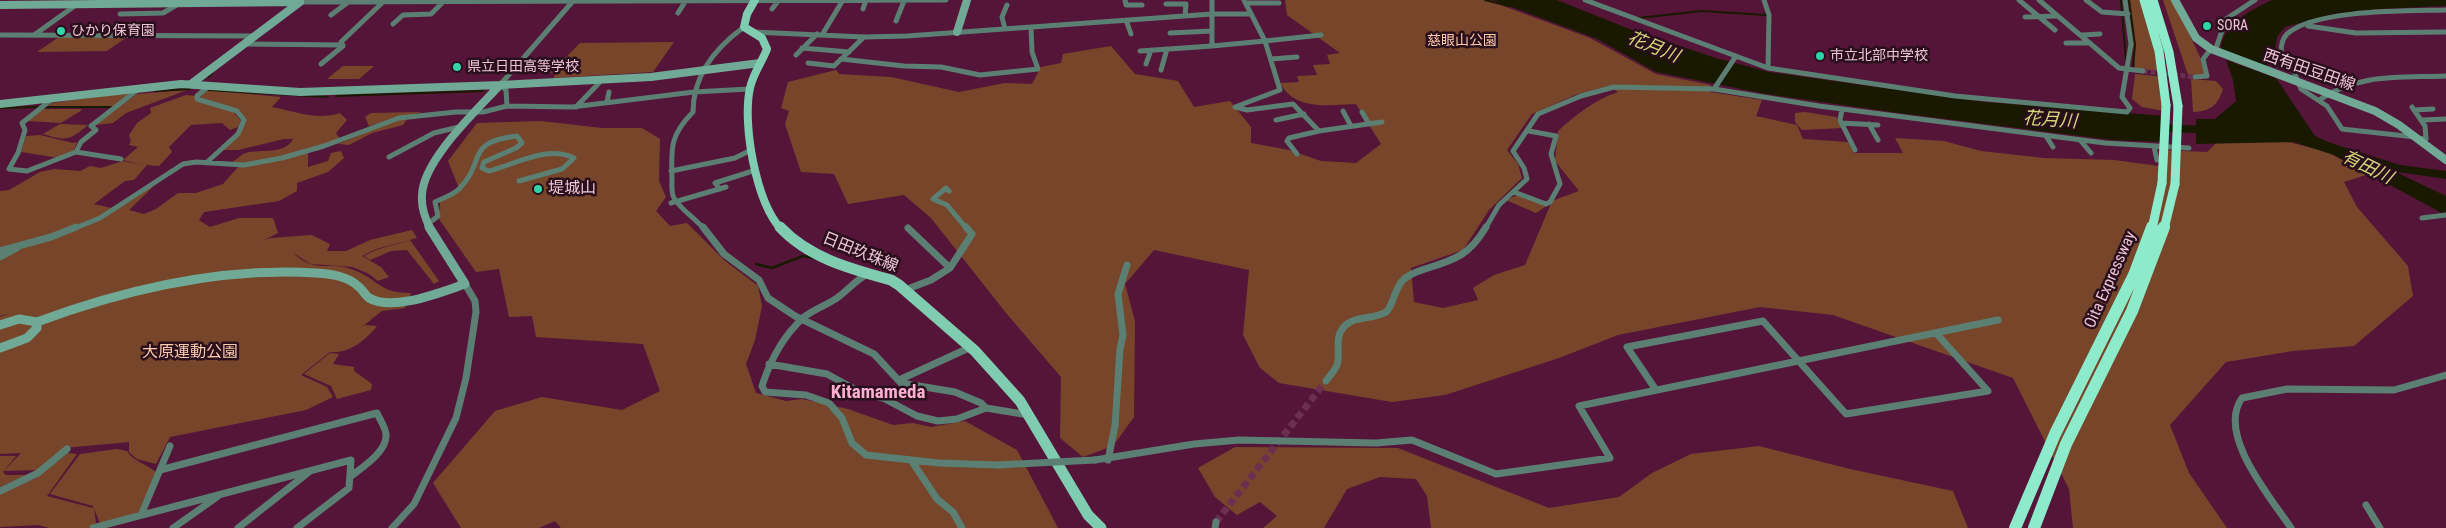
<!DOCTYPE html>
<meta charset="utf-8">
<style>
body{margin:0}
canvas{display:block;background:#541538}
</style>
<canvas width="2446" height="528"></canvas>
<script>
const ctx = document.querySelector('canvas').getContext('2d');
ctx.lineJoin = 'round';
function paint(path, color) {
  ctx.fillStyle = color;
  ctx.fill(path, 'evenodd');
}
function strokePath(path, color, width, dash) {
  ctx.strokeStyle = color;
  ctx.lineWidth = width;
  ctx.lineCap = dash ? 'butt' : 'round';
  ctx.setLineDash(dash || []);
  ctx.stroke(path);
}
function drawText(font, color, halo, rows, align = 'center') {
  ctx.font = font + ' "Roboto Condensed","Noto Sans JP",sans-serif';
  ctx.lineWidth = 5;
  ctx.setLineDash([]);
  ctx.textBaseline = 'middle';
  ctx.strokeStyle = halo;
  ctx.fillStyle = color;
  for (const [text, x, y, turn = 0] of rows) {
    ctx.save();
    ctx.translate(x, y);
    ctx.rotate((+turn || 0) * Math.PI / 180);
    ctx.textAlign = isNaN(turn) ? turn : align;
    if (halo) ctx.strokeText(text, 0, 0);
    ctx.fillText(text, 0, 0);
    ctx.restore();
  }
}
paint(new Path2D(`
 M1285 0H1487L1590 38 1656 74 1711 85 1710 92 1762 100 1756 116 1797 125 1803 139 1848 142 1854 153H1903L1895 138 1944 141 1981 151 2044 158 2114 160 2159 166 2161 150 2207 152 2220 139H2276L2325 151 2369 174 2344 182 2357 207 2408 266 2413 296 2354 346 2293 351 2226 362 2170 425 2189 473 2227 528H2073L2069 489 2013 378 1833 315 1760 307 1618 335 1559 358 1445 395 1392 402 1279 383 1260 368 1243 335 1249 270 1154 250 1125 284 1135 321 1134 417 1113 446 1083 457 1060 438 1061 377 1006 313 931 218 904 195 848 204 834 174 801 172 785 124 789 111 781 108 788 82 836 70 839 74 891 77 959 92 1005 83 1032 84 1041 67 1061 63 1063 54 1111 46 1135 74 1178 81 1194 107 1230 101 1251 127V143L1289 150 1321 161 1356 163 1381 144 1356 104C1328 105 1295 111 1280 83L1299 82 1297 76 1317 75 1313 65 1330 64 1327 55 1340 53 1287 15ZM1608 86 1618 92C1594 100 1576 115 1558 131L1555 161 1579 191 1552 201 1525 265 1494 275 1473 288 1478 300 1443 308 1414 302 1411 268 1463 250 1489 210 1522 178 1518 164 1507 150 1532 114 1575 95Z
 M2130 0H2144L2164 72 2135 68Z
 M2163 0H2173L2200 57 2205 75H2188Z
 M59 37H127L107 51 37 52Z
 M674 42 653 72 553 78 556 73H550L580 43Z
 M343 66H374L359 79H327Z
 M2135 74 2165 77 2170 112 2142 107 2132 99Z
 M2191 79 2216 81 2223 89C2218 105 2211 111 2193 112Z
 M187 90 126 113 113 123 95 125 137 94Z
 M205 90 281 97 272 107C294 111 318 121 340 113L347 120 336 133 340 139C310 152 263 164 230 164 234 161 239 157 243 154 257 148 285 156 293 139H284L238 150H222L239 134 246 119 238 110 199 99Z
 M132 92 115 106H48L52 103Z
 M186 95C204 96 232 106 241 121L238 127 230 130 222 123 191 125 169 147 172 152 159 166 147 165 134 180 125 181 94 204 111 208 142 190 154 186 129 210 144 214 156 209 178 193H196L223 184 239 166 308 153V167L328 161 331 153 341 151 344 158 328 172 297 183V191L279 201 204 212 199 220 210 227 239 218H273L278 233 262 241 270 238 312 235 330 244 327 251H346L370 240 412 230 417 238 376 249 362 256 381 267 389 277 378 281 369 274 353 267 311 264 293 253C316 274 328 261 351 269 378 278 379 294 411 293L405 308 382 311 358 330 365 325 377 326C366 340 349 354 330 352L301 375 327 387 333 397 306 410 170 437 156 464 137 459 129 452V442L64 448 37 470 4 471 21 453 0 454V317L10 313 0 316V191L9 190 40 172 54 169 80 171 90 166 101 168 123 161 142 165 123 160 138 147 129 145 131 141 129 135 137 123 151 113 150 108Z
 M43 109H80L82 110 61 123 27 121Z
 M422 112 369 126 365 117 371 113Z
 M1805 112 1836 117 1842 128 1802 130 1795 122V113Z
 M407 119 403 125 372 133 349 145 338 144 393 121Z
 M541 121 602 128H642L660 139 659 181 666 197 656 211 670 226 687 223 724 260 758 286 762 306 755 340 746 364 756 393 786 401 802 399 848 409 893 425 913 423 931 427 965 421 1017 450 1058 528H561L555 521 539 528H461L433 483 495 411 542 397 622 410 660 391 643 344 536 337 532 316 509 317 499 269 476 272 439 219 440 202 460 191 448 161 477 123Z
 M60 124 88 125C69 141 67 141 43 134Z
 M40 135 73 143 77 142 73 152 59 158 21 152 26 136Z
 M1520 194 1548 205 1536 213 1506 200Z
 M410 240 439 281 434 284 407 250 391 251 370 260 364 256 376 250Z
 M330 353 339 354 333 364 354 367V371L372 384 371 390 337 399 331 386 304 374Z
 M1759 446 1850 469 1953 491 1968 528H1431L1427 496 1416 479 1380 477 1347 489 1324 528H1263L1277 516 1260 502 1237 515 1215 497 1198 468 1235 447 1398 448 1549 508 1619 497 1652 473 1691 454Z
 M117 449 127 451C134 462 145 463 156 472L138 513 100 523 94 509 96 523 91 528H49L39 525 0 527V494L36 478 68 453 77 454 47 496 93 508V506L50 494 80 454Z
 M0 456H16L3 472 6 475H26L0 487Z`), '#77462a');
paint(new Path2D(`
 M1493 0H1557L1632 30 1716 58 1769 72 1985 102 2165 116 2164 142 2112 140 1899 113 1766 94 1656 72 1597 39Z
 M2272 0H2446V6L2378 9 2334 14 2285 27 2277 37 2274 56 2265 68 2221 52C2219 25 2253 9 2272 0Z
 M2226 60 2276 78 2315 136 2377 163 2446 196V212L2442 213 2334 155 2293 142 2196 144V119H2215L2236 101 2233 80Z`), '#191900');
strokePath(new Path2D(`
 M1485 0 1509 6
 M2121 0 2126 61
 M2129 0 2135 45 2133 66
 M1638 18 1702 11 1766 15V12
 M208 77 212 73
 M208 90 328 97
 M155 91 190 89
 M336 96 483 91
 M46 107H112
 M0 108 40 107`), '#191900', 2);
strokePath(new Path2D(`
 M756 264 772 268 803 256 814 258`), '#191900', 2.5);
paint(new Path2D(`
 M2152 124 2213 126 2219 130 2213 134 2148 131 2146 128 2148 125Z
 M2331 143 2400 165 2446 171V179L2398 172 2327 150 2325 147 2327 144Z`), '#191900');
strokePath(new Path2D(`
 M2143 71 2195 77`), '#6b2f50', 5, [5, 2.5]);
strokePath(new Path2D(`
 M1216 522 1326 381`), '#6b2f50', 7, [7, 4]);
strokePath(new Path2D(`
 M1125 0 1126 5H1142
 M1212 0V46L1265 41 1244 0
 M1585 0 1768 68 1955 96 2127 112 2130 108 2122 97 2131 44 2125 0
 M1764 0 1769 15 1768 68
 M2019 0 2055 30
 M2039 0 2119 68 2143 71
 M2086 0 2102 12 2128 14
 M300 2 946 0
 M1246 3H1279
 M1166 4H1186L1185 16
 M772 9 779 0
 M863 9 866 0
 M678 13 685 2
 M120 14 163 13 180 3
 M331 15 347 3
 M2025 17 2056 16
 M1126 20 1131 34
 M896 21 904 1
 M393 24 403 15 431 14 443 2
 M2308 26 2356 33 2446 32
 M1005 29 1002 17 1007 5
 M753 32 864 37 907 36 1212 14H1251
 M1170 33 1212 31
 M0 35 254 36
 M34 35 76 5
 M822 35 843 0
 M2082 35 2100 34
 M2066 43H2090
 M244 44 343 45
 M802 48 849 52
 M1140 51 1212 46
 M2215 51 2226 19 2255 0
 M796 55 817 34
 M841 59 904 66 941 67 980 75 1038 69 1032 52 1031 27
 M1271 59 1297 57
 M808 63 834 66 864 37
 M321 64 343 46 341 42 383 2
 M1146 64 1151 50
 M1161 70 1167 49
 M2195 77 2207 76 2203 59 2211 49
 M1714 89 1736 56
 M51 100 22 123 25 130 18 153 9 169 27 171 76 152 81 142 96 130 91 126 140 88
 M2319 100C2359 73 2399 78 2446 76
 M607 102 609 92
 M507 106 506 90 500 85 573 1
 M576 107 599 83
 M2412 107 2425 126 2426 139 2417 138
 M1842 109 1840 120 1855 150
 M2414 110 2433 109
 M1343 111 1351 126
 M1362 112 1369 124
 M1276 120 1304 114
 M2422 120 2446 119
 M1841 123 1878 125
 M1869 124 1878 140
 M1319 131 1293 104 1247 110 1235 107 1280 90 1265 41 1321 35
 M2046 136 2053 147
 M2415 137 2342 129 2327 106 2301 89 2292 67 2281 56C2281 49 2281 40 2287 34 2315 9 2408 11 2446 10
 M2080 140 2091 153
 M2154 147 2157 160
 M76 152 121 159
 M1297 154 1287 141 1289 138 1319 131 1382 122
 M389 157 434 133 463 126
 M206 163 238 134 244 120 237 111 197 99V96L209 86
 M671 171 735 158 751 150
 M720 189 715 183 756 170
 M949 191 946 188 933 199 947 205 967 229
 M1514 192 1546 204 1550 202 1560 184 1551 154 1556 136 1529 131
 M671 203 726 187
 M2422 218 2446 215
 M428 224 438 216 435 202C443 198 453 195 459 189 487 161 464 142 517 136L522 143 516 148 484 162 482 168 489 171C516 164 547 145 574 158L562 169 519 181
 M73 229 100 218 183 164 196 162 244 165 282 158 324 146 399 118 456 112H483L507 106 572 107 694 92 749 89
 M704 229C694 217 682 211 674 198 671 193 672 185 672 179 671 148 670 135 693 112 693 75 715 48 744 27
 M1485 229 1499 205 1527 179 1524 168 1513 151 1538 114 1581 96 1614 87 1714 89 1819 106 2105 143 2189 148`), '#5b7f72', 5);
strokePath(new Path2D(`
 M703 227 724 254 759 280 768 298 795 316 874 354 901 383 955 392 981 403 986 408
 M0 251 51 237 76 227
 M0 257 17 248
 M950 268 972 234 966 227
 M867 274C855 281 848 290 837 298 827 305 814 309 804 317 784 335 770 361 762 386L765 392 806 395 829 403 842 418 852 443 866 455 939 463 998 465
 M905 290 931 280 950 268 908 228
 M769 364 827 374 856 390 885 399 917 416 938 421 957 419 986 408 1029 415
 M899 380 971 347
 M1326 381C1329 376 1335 371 1337 365 1341 354 1334 338 1343 328 1353 315 1373 320 1386 312 1393 307 1394 288 1404 279 1411 273 1419 271 1428 268 1457 259 1470 254 1486 227
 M1656 390 1627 347 1763 321 1846 414 1988 391 1936 333
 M911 460 937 499 953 512 962 528
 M1095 460 1194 444 1239 440 1376 443 1412 440 1496 474 1610 458 1579 406 1998 320
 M1108 460 1115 426 1120 349 1123 335 1118 294 1127 265
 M160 470 377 413C380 420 386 428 386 435 387 452 361 468 350 477
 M0 491 38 473 67 449
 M2366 505 2380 528
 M141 515 170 446
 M93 528 351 460 349 488 297 528
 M173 528 217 497
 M238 528 309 472
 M392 528 414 504 456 418 466 378 476 312 475 301 465 284
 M1215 528 1216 522
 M2291 528C2271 498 2216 434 2242 398L2287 389 2394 390 2446 375`), '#5b7f72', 7);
strokePath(new Path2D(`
 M2175 0 2196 38 2211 49 2375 111 2399 125 2446 160
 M0 5 300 2
 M957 32 967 0
 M191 84 300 2
 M0 104 181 84 300 92 500 85 651 77 760 63
 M430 229C425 217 421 207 422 195 423 160 477 110 500 85`), '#70aa96', 8);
strokePath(new Path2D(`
 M37 322C126 289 221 267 316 273 331 274 348 276 359 287 363 290 365 295 369 298 393 312 441 292 465 284L429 227
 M0 325 19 319 37 322V328L27 338 0 348`), '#70aa96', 9);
strokePath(new Path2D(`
 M755 0 747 14 744 27 762 38 767 49C762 62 753 74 750 88 742 124 756 202 781 229`), '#80ccb1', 8);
strokePath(new Path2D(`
 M780 227C809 258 851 269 891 280L899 285 975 351 1020 401 1088 515 1101 528`), '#80ccb1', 11);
strokePath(new Path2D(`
 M2144 0 2159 51 2166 105
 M2153 0 2169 52 2178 106
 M2152 229 2162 183
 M2164 229 2175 184`), '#8deaca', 9);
strokePath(new Path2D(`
 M2015 528 2055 434 2134 275 2152 227
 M2034 528 2066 444 2132 311 2164 227`), '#8deaca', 12);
strokePath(new Path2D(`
 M998 465 1095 460`), '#5b7f72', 7);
strokePath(new Path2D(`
 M2162 183 2166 105
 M2175 184 2178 106`), '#8deaca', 9);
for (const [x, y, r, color] of [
 [2207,26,5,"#31d4a9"],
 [61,31,5,"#31d4a9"],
 [1820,56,5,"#31d4a9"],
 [457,67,5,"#31d4a9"],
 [538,189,5,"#31d4a9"]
]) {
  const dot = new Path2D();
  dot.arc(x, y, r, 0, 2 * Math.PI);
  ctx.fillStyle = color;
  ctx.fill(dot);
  strokePath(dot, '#290e1c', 2);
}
drawText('14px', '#edc5d6', '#290e1c', [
 ["SORA",2217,26],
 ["ひかり保育園",71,31],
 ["市立北部中学校",1830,56],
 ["県立日田高等学校",467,67]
], 'left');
drawText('14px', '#fcc9ac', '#290e1c', [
 ["慈眼山公園",1462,41]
]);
drawText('16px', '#edc5d6', '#290e1c', [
 ["西有田豆田線",2309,71,19],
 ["日田玖珠線",860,253,22],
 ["Oita Expressway",2111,280,-66]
]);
drawText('16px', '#edc5d6', '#290e1c', [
 ["堤城山",548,189]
], 'left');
drawText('16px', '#fcc9ac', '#290e1c', [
 ["大原運動公園",190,353]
]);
drawText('italic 18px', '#d6d87b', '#290e1c', [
 ["花月川",1653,48,22],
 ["花月川",2050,121,4],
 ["有田川",2367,168,26]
]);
drawText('bold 19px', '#fdafd3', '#290e1c', [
 ["Kitamameda",878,393]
]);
</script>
